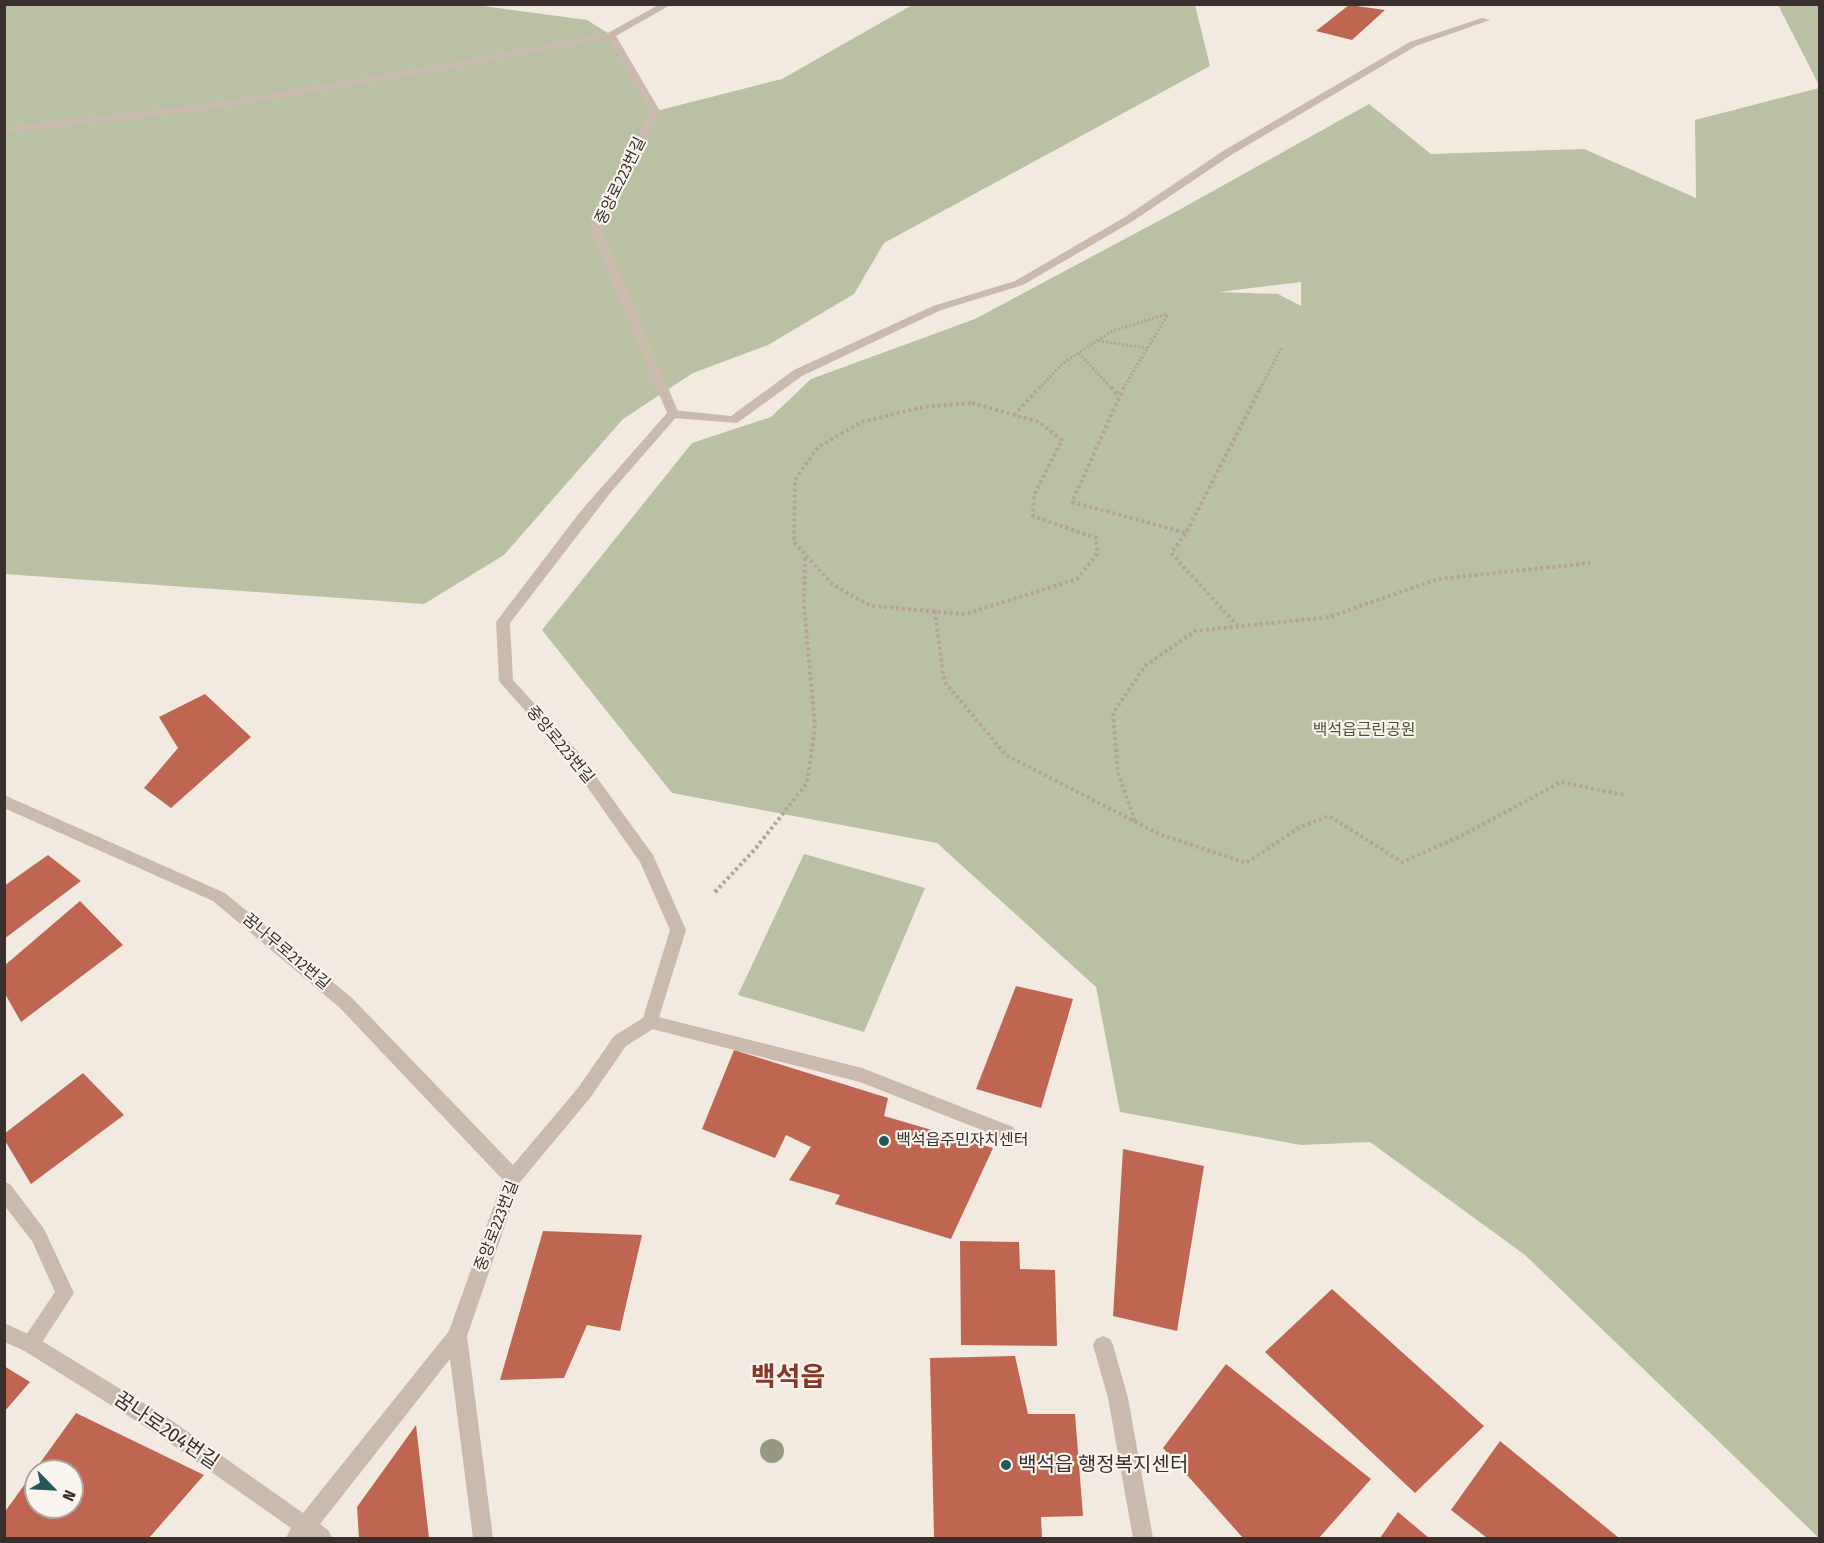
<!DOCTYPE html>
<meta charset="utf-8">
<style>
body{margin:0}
#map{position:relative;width:1824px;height:1543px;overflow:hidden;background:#f2e9e1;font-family:"Fira Sans Condensed",sans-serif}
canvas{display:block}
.frame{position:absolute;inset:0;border:6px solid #392f2c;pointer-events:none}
.north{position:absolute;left:24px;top:1459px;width:60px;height:60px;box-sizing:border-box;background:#faf4ee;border:2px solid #ada5a0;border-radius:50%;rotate:114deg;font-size:16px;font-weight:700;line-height:24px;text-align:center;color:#392f2c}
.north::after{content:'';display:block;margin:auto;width:21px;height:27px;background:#235959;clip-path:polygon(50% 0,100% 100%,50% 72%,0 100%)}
</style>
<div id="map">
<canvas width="1824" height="1543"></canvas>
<div class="frame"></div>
<div class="north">N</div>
</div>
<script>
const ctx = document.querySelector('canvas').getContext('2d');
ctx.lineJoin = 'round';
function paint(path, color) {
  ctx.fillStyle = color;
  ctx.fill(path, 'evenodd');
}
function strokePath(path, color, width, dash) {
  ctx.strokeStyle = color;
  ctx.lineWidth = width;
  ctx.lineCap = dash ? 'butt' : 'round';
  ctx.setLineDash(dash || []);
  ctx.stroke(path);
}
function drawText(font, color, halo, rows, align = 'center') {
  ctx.font = font + ' "Fira Sans Condensed","Noto Sans KR",sans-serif';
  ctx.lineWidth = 4.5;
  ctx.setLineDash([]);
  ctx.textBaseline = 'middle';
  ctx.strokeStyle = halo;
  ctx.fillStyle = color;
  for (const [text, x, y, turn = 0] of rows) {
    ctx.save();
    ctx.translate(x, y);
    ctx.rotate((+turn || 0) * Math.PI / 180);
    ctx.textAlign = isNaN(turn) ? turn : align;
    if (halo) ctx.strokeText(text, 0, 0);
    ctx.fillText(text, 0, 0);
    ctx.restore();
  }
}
paint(new Path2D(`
 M468 4 587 20 611 35 656 111 782 79 912 5H1195L1210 66 884 243 854 294 768 345 693 373 623 419 504 555 424 604 5 574 4 5Z
 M1778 5H1819V85Z
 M1819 88H1820L1819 1538 1525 1255 1370 1142 1301 1145 1120 1112 1096 987 937 843 672 793 542 630 692 443 771 417 811 379 975 319 1179 210 1369 104 1431 154 1584 149 1696 198 1695 120ZM1301 282V306L1278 294 1218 292Z
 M804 854 925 888 864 1032 738 995Z`), '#b9c1a2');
paint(new Path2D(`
 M1349 5 1385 10 1352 40 1316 31Z
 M205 694 251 737 171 808 144 788 178 748 159 717Z
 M48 855 81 881 4 939V886Z
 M80 901 123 945 21 1022 4 992V966Z
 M1016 986 1073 999 1041 1108 976 1089Z
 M734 1050 888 1098 884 1116 993 1148 951 1239 835 1204 840 1195 789 1180 811 1147 786 1135 775 1158 702 1129Z
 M83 1073 124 1115 31 1184 4 1139V1134Z
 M1123 1149 1204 1166 1177 1331 1113 1316Z
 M543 1231 642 1235 620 1331 587 1325 564 1378 500 1380Z
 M960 1241 1019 1242 1020 1269 1055 1270 1057 1346 961 1345Z
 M1332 1289 1484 1426 1415 1493 1265 1352Z
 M1015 1356 1028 1414H1075L1083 1516 1041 1517 1042 1538H934L930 1358Z
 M1226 1364 1371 1479 1319 1538H1243L1163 1448Z
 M4 1366 30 1382 4 1412Z
 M76 1413 204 1475 149 1538H4V1513ZM36 1471H72V1507H36Z
 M416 1425 429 1538H359L357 1507Z
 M1500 1441 1619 1538H1487L1451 1510Z
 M1398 1512 1429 1538H1380Z`), '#bf6652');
strokePath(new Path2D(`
 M1098 341 1148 348
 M1079 353 1112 389
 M1039 389 1062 364 1112 331 1167 314
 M1123 389 1168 314
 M1260 389 1282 347`), '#b6a398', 3, [2, 2]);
strokePath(new Path2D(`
 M1111 387 1119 396
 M1124 387 1072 502 1186 533
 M972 403 1039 422 1062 440 1034 495 1033 516 1096 538 1097 554 1077 579 965 614 871 606 832 584 794 542 795 480 818 447 862 422 923 407Z
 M1014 415 1040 387
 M935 611 944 681 1006 755 1159 834 1246 863 1300 827 1329 816 1402 862 1463 835 1561 782 1624 795
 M1238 626 1171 553 1186 533 1261 387
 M1135 821 1118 773 1113 713 1145 666 1195 631 1329 617 1438 579 1590 563
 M715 892 756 848 807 783 815 728 804 605 805 556`), '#b6a398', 4, [3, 3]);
strokePath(new Path2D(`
 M715 892 717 890`), '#b6a398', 4.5, [4, 4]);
paint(new Path2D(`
 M1482 18 1490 20 1416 46 1231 155 1133 221 1023 285 941 310 802 376 737 423 673 418 667 414 673 410 731 416 794 370 933 306 1015 281 1125 217 1223 151 1410 42Z
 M650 1015 862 1068 1013 1127 1016 1132 1013 1137 1007 1140 860 1082 644 1027 642 1022 644 1017Z
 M4 1182 10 1184 44 1229 74 1293 37 1350 30 1353 23 1350 20 1344 55 1292 32 1241 4 1205Z
 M1103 1336 1110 1339 1113 1345 1128 1398 1153 1538H1133L1108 1398 1093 1345 1096 1339Z`), '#cab9ad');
paint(new Path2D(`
 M660 4H672L616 36 660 111 602 230 679 414 611 492 510 623 513 680 579 753 653 855 686 930 656 1027 626 1046 590 1098 520 1182 467 1336 493 1538H473L450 1359 320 1524 329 1531 332 1538H286L291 1528 157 1434 23 1350 4 1342V1323L37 1338 171 1420 303 1513 449 1331 503 1180 340 1008 213 901 4 808V795L225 893 352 998 513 1165 578 1088 614 1036 643 1018 670 930 640 862 569 761 499 681 496 622 580 512 667 413 590 230 650 111 608 38 421 74 213 109 4 133V127L213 103 421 68 608 33Z`), '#cab9ad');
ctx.fillStyle = '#969880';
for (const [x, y] of [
 [772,1451]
]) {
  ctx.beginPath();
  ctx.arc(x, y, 12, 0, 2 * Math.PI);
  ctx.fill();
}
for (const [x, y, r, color] of [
 [884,1141,6,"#235959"],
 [1006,1465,6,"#235959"]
]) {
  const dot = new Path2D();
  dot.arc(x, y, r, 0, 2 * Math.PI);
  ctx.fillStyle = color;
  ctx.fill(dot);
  strokePath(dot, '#faf4ee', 2);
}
drawText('16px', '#392f2c', '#faf4ee', [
 ["중앙로223번길",621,181,-64],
 ["중앙로223번길",560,745,50],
 ["꿈나무로212번길",286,952,40],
 ["중앙로223번길",497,1226,-69]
]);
drawText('16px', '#4b5630', '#faf4ee', [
 ["백석읍근린공원",1364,731]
]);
drawText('16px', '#392f2c', '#faf4ee', [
 ["백석읍주민자치센터",896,1141]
], 'left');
drawText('20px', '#392f2c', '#faf4ee', [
 ["꿈나로204번길",166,1431,34]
]);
drawText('20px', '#392f2c', '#faf4ee', [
 ["백석읍 행정복지센터",1018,1465]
], 'left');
drawText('bold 27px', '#843829', '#faf4ee', [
 ["백석읍",788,1378]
]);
</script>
